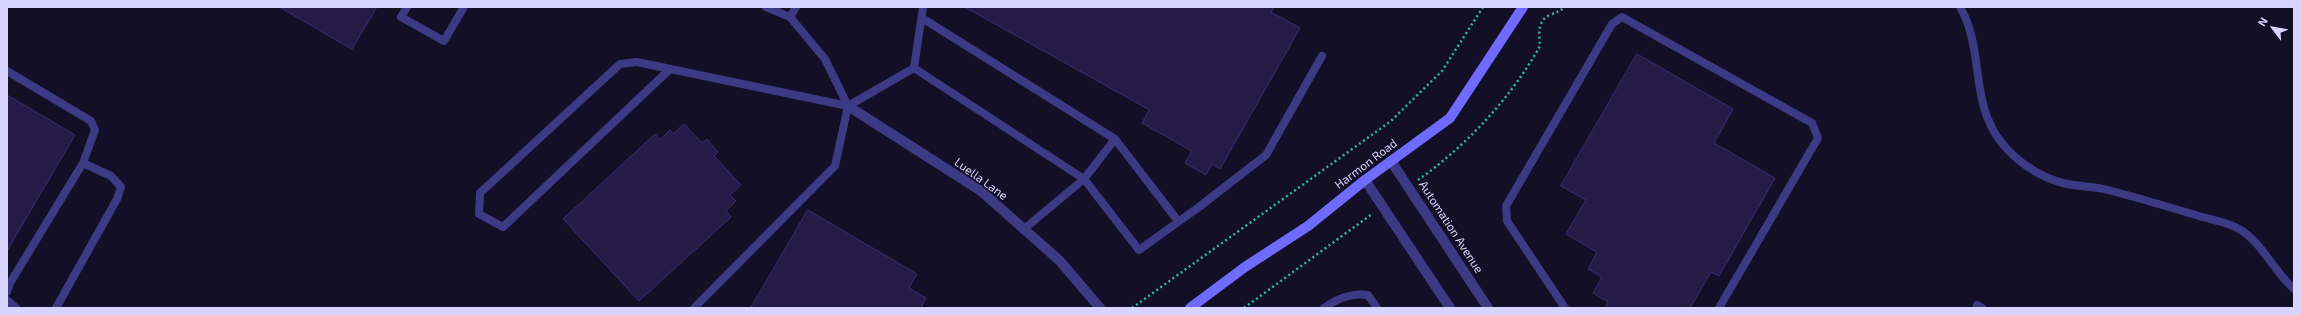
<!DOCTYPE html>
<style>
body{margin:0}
#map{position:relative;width:2301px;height:315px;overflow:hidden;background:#130f26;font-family:"Exo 2",sans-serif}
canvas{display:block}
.frame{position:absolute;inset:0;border:8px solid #d9d4ff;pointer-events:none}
.north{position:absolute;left:2253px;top:8px;width:40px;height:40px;-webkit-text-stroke:3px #130f26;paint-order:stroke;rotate:302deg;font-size:11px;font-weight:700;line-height:16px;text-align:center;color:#d9d4ff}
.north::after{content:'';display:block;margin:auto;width:14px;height:18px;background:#d9d4ff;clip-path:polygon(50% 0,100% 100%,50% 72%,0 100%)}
</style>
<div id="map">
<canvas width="2301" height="315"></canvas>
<div class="frame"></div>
<div class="north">N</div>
</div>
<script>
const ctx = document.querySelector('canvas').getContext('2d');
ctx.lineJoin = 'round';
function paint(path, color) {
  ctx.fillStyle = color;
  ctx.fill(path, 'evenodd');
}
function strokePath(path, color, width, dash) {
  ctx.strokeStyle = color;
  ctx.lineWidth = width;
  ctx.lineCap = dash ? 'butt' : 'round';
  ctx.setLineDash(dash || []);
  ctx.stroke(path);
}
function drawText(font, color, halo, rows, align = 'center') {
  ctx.font = font + ' "Exo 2",sans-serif';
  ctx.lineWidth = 3.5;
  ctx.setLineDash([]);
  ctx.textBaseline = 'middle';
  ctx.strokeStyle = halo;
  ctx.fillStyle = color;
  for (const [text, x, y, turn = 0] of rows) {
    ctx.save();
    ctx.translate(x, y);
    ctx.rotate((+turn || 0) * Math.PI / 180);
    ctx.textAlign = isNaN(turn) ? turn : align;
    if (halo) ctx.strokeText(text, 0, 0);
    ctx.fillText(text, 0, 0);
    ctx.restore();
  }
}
const building = new Path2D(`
 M280 7H377L352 49Z
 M965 7H1274L1271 12 1300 28 1220 169 1212 164 1206 175 1185 163 1192 151 1142 123 1149 110Z
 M1637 54 1733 109 1714 143 1775 178 1719 276 1711 272 1690 308H1605L1608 302 1593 293 1602 277 1588 269 1597 252 1566 234 1586 200 1561 186Z
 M7 95 75 135 7 251Z
 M684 124 702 143 707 139 718 152 714 156 741 185 730 195 736 201 726 211 731 217 639 301 563 219 655 134 660 140 670 130 673 134Z
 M808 210 917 274 909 288 926 298 921 308H751Z`);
paint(building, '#241b47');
strokePath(building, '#3b2d73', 1);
strokePath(new Path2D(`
 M1418 180C1466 146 1511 98 1540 46 1539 35 1537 20 1550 15 1556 12 1560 12 1564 7
 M1132 308 1391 121 1442 71 1483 7
 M1244 308 1372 214`), '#2fb8b0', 2.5, [2, 3]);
strokePath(new Path2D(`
 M407 7 401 17 444 41 464 7
 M766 7 790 17 796 7
 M1960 7C1985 50 1969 101 2001 142 2016 161 2039 177 2063 183 2078 187 2094 186 2108 190 2139 198 2169 207 2199 216 2212 220 2228 222 2239 229 2262 242 2274 272 2294 289
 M922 18 1115 139 1178 221
 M914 68 923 7
 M669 70 503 227 479 214 480 193 620 64 637 62 848 106 914 68 1084 179 1115 139
 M7 71 91 121 95 130 83 163 10 283 7 292
 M1024 229 1084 179 1139 250 1199 207 1266 155 1322 56
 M7 300 16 308
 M1977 305 1982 308
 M56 308 117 199 121 187 111 176 83 163
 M694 308 835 166 848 106 825 59 790 17
 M1324 308C1338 298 1351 293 1368 295L1377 308
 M1565 308 1507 221 1506 206 1612 24 1622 17 1812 123 1818 138 1719 308`), '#3d3a85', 8);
strokePath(new Path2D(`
 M848 106 981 191 1060 261 1100 308
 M1391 161 1488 308
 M1365 180 1450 308`), '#3d3a85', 10);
strokePath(new Path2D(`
 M1190 308 1245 267 1308 226 1365 180 1450 118 1523 7`), '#6f6bff', 10);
drawText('12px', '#d9d4ff', '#130f26', [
 ["Harmon Road",1366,164,-37],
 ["Luella Lane",981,179,36],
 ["Automation Avenue",1451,227,57]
]);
</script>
